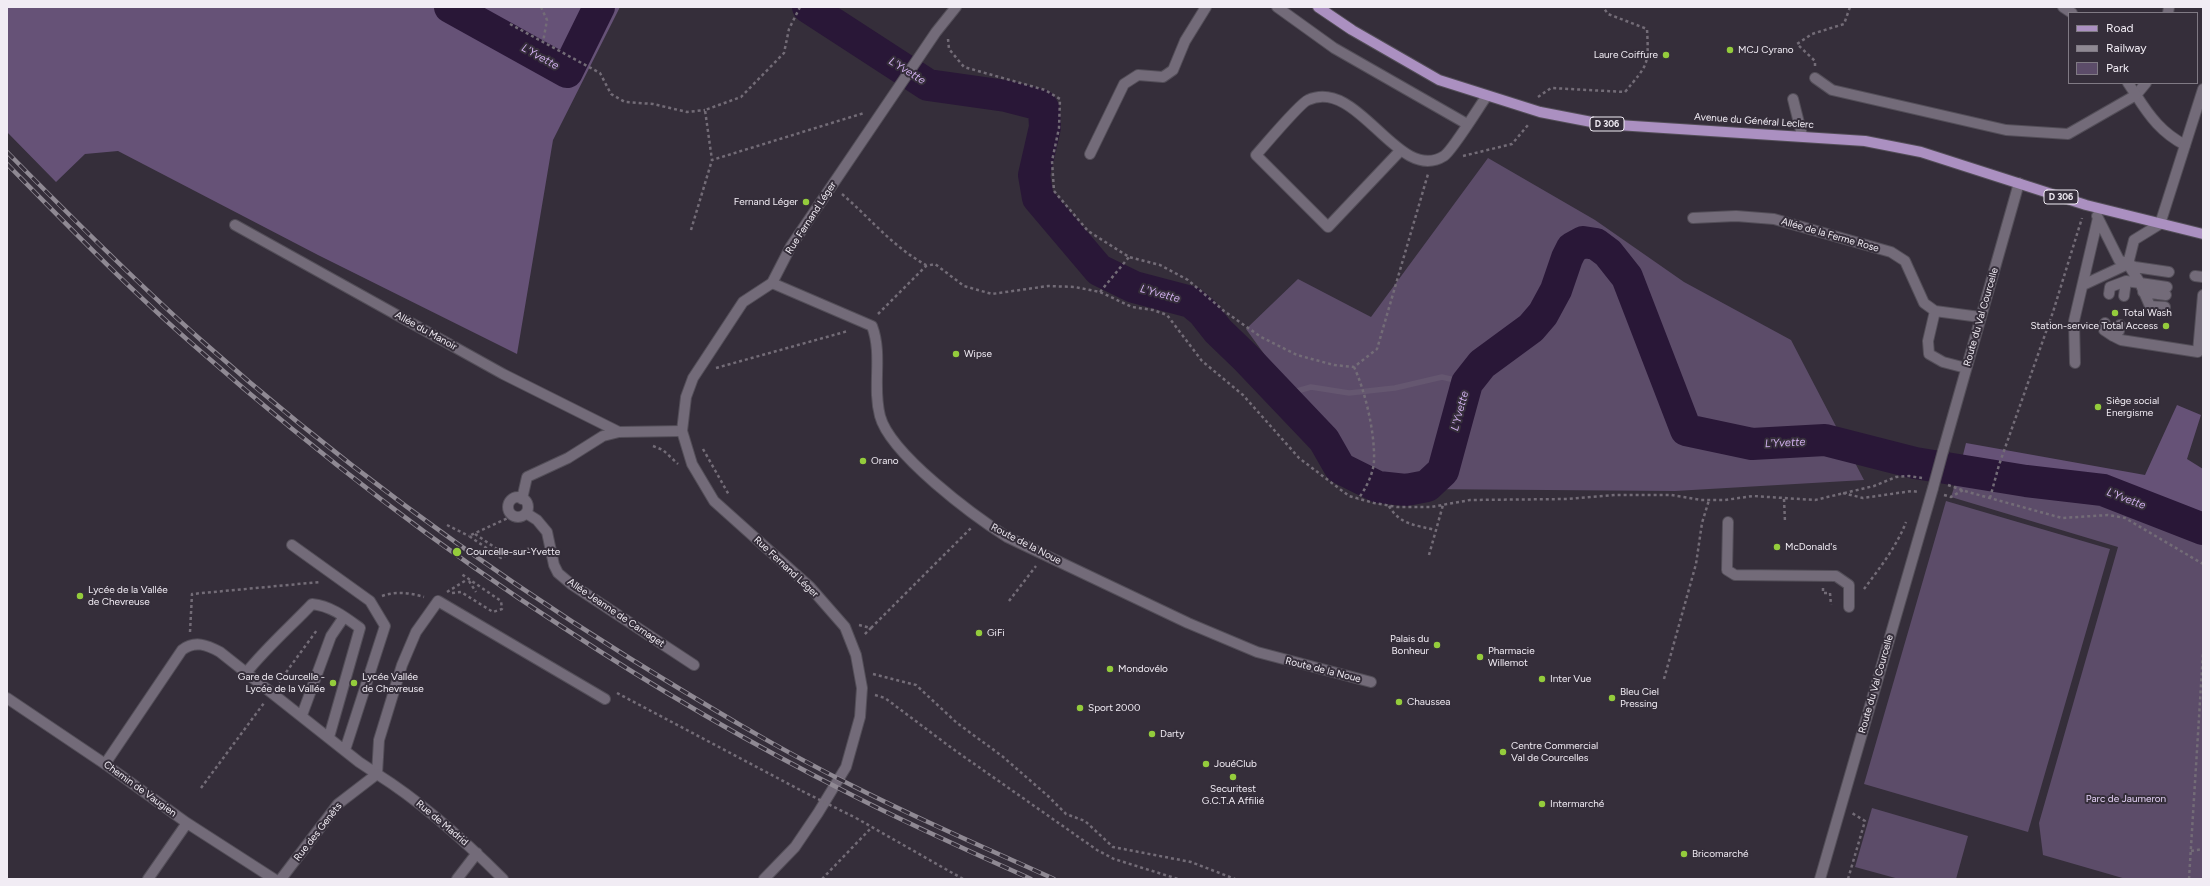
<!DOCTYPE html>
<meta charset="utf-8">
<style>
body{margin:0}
#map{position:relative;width:2210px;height:886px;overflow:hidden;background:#352e3a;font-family:Figtree,sans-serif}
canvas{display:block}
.frame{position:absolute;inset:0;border:8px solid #f1ecf4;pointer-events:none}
.legend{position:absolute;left:2068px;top:12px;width:130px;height:72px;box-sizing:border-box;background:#352e3a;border:1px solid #807a84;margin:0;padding:5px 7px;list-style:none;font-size:12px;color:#f1ecf4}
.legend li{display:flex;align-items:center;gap:8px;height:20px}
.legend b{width:20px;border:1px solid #807a84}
</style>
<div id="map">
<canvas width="2210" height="886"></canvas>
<div class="frame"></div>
<ul class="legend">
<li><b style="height:5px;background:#ab90c1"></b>Road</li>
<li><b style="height:5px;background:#8f8993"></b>Railway</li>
<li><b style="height:11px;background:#5c4c69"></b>Park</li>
</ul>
</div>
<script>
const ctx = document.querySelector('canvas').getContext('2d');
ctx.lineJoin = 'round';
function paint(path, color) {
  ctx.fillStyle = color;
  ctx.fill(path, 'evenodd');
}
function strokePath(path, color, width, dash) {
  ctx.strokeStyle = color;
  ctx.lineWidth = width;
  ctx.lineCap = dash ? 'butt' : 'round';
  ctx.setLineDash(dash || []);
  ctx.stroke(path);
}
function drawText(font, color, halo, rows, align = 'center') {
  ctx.font = font + ' Figtree,sans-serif';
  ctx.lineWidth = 4;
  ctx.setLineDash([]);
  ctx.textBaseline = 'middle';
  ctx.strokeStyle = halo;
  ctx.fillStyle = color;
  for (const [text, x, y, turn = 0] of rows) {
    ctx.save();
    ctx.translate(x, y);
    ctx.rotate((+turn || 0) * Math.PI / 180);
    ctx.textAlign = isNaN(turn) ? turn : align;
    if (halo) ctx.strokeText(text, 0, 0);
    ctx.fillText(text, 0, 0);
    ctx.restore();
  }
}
paint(new Path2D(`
 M1488 158 1595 220 1684 282 1791 340 1864 480 1675 491 1417 489 1338 456 1246 329 1298 279 1371 317Z
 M1958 475 2113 508 2203 545V879H2126L2043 855 2039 823 2118 547 1951 497Z
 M1946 501 2110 549 2028 832 1864 784Z
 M1872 808 1968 836 1956 879H1899L1855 867Z`), '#5c4c69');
paint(new Path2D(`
 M7 7H620L553 140 517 354 318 255 118 151 85 154 56 182 7 132Z
 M2177 405 2201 415 2187 459 2203 469V545L2113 508 1958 475 1966 443 2145 475Z`), '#665277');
strokePath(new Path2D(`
 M1286 399 1297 391 1311 387 1349 393 1395 388 1442 377 1467 383`), '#655770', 5.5);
strokePath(new Path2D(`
 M450 7 567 72 599 7
 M808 7 928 85 1006 96 1041 105 1044 110 1045 127 1034 175 1038 198 1099 270 1134 287 1191 302 1203 312 1218 331 1246 358 1324 440 1340 468 1378 487 1406 490 1427 486 1443 471 1467 383 1482 364 1531 328 1543 314 1556 290 1567 258 1572 248 1583 242 1596 244 1608 253 1627 277 1686 430 1752 444 1825 440 1915 463 2026 481 2103 490 2203 529`), '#291737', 32);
const service = new Path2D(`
 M1277 7 1334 48 1467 124
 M2168 13 2169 7
 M2146 83 2136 95C2150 117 2162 133 2185 145
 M1793 99 1802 135
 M1090 154 1124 84 1138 75 1163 77 1173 70 1185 41 1206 7
 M2097 216 2119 260 2135 267 2169 272
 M2160 224 2134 240 2128 264 2140 283 2167 287
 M2195 276 2203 277
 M2083 285 2128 264
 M2143 292 2166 295
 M2109 294 2110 287 2126 281
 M2124 296 2126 281 2140 283 2150 306 2165 307
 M2105 323 2104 330 2113 336
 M2120 325 2119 331 2113 336 2121 340 2198 352 2203 295
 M2075 363 2074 321 2098 218
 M1728 522 1727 570 1735 575 1836 576 1849 585V607
 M292 545 370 601 385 626 345 750
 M246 673C266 648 290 627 312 604 331 606 345 617 360 628L329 737
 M302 715 331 636 344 617
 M105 764 182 650C195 640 207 645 220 652L359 762 377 774 379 740 402 665 416 632 438 601 605 699`);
const minor = new Path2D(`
 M2063 7 2072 13
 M1815 78 1832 90 2006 130 2068 134 2136 95 2128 83
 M1400 151 1328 227 1256 155C1265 145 1300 103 1308 100 1359 77 1398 185 1444 156 1452 151 1479 107 1486 97
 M1693 218 1736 216 1774 219 1891 252 1905 261 1924 303 1935 311 1980 317
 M2160 224 2203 89
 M235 225 503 374 619 432
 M772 283 872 326C883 355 872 386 880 416 890 454 974 516 1007 537L1188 623 1257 652 1371 682
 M1935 311 1928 341 1929 354 1943 362 1966 368
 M1943 451 2019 183
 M508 507a10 10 0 1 1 20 0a10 10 0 1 1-20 0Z
 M522 499 527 477 568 458 603 436 619 432 682 431
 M526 513 537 520 547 532 554 565 558 573 571 584 694 665
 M7 698 105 764 187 823 274 879
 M148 879 187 823
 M281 879 338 804 377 774C423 803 464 840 503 879
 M457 879 477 853
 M1820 879 1933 488`);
const tertiary = new Path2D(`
 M764 879 795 847 818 813 846 767 860 717 862 688 856 655 845 627 810 587 714 501 692 464 682 431 686 397 693 378 743 302 772 283 791 246 936 32 956 7`);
const primary = new Path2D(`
 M1318 7 1352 30 1439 80 1540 112 1602 124 1865 141 1921 152 2086 205 2203 234`);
strokePath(service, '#534e58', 12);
strokePath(minor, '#534e58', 12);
strokePath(tertiary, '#534e58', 12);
strokePath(primary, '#534e58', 12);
strokePath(new Path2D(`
 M541 7 547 20 543 42
 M800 7 789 29 784 53 741 97 705 110 712 160 864 113
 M510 24 600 73 611 94 625 102 653 104 687 112 705 110
 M948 39 949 49 964 67 1045 90 1060 99 1059 128 1052 161 1054 191 1088 231 1129 257 1160 265 1188 280 1224 311 1261 337 1297 355 1334 365 1354 367 1377 349 1428 174
 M1815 66V61L1797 44 1812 34 1844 24 1850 7
 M1538 97 1551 88 1625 92C1648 64 1649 66 1647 29L1608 14 1603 7
 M1463 156 1512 144 1528 125
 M842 194C870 218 893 247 926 265
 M691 230 712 160
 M1100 292 1129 257
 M878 314 926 266 935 264 964 286 992 294 1048 286 1075 287 1100 292 1132 307 1153 310 1167 315 1202 361 1243 395 1299 458 1349 496 1374 503 1397 507H1431L1470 500 1568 499 1616 495H1671L1701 500H1725L1753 496 1815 500 1874 486 1896 477 1909 476 1922 478
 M1354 367C1365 390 1375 433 1374 460 1374 472 1366 489 1358 499
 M716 368 848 331
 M653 446 663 450 678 464
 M703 449 729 495
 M1948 485 1968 492 2062 518 2108 515 2125 518 2203 564
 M1843 493 1863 498 1912 491 1919 492
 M1944 495 1951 497 1963 490
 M1990 498 1999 465 2053 312 2082 218
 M1784 499 1785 522
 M1389 506C1400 525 1416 525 1435 530
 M512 516 469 536 501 558 517 550 537 548
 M447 525 469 536
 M475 534 503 553
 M1429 555 1443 505
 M469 581 476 592
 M1823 588V593H1830L1831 605
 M1864 589C1879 569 1897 546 1906 522
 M447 592 468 579
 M452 593 461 592 493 612 502 609 501 601 460 573
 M382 596C396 591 411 593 424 597
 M1009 601 1036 566
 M859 625 871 628 863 636
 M871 628 971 528
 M190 632 192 594 320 582
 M873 674 916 685 957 723 1002 756 1048 796 1066 814 1085 821 1113 847 1191 862 1235 879
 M1664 679 1696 564 1702 523 1709 500
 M279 682 317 630
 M617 693 802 791
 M875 695 885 698 953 749 1097 850 1114 859 1178 879
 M201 788 264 703
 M856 818 963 879
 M2191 851 2203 849
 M822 879 872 827
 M1848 879 1865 821 1852 813
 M2189 879 2203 653`), '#736c77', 2.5, [3, 3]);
strokePath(service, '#736b79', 10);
strokePath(minor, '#736b79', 10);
strokePath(tertiary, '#736b79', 10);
strokePath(primary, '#ab90c1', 10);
const rail = new Path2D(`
 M7 152C70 216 134 280 201 340 335 459 480 565 631 659 704 704 778 749 855 787 920 820 988 849 1054 879
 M7 164C69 227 131 291 198 349 313 450 435 545 564 628 655 688 751 744 848 793 908 824 969 851 1031 879`);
strokePath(rail, '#8f8993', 4.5);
strokePath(rail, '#352e3a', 3, [9]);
const minorBridge = new Path2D(`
 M1933 488 1943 451`);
strokePath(minorBridge, '#534e58', 12, []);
strokePath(new Path2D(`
 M802 791 856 818`), '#736c77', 2.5, [3, 3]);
strokePath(minorBridge, '#736b79', 10);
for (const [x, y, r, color] of [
 [1730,50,4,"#94cc3c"],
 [1666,55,4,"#94cc3c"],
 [806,202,4,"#94cc3c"],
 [2115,313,4,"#94cc3c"],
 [2166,326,4,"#94cc3c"],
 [956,354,4,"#94cc3c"],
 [2098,407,4,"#94cc3c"],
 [863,461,4,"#94cc3c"],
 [1777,547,4,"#94cc3c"],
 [457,552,5,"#94cc3c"],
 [80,596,4,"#94cc3c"],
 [979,633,4,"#94cc3c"],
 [1437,645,4,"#94cc3c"],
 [1480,657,4,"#94cc3c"],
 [1110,669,4,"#94cc3c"],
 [1542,679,4,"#94cc3c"],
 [333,683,4,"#94cc3c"],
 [354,683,4,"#94cc3c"],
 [1612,698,4,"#94cc3c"],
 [1399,702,4,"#94cc3c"],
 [1080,708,4,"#94cc3c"],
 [1152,734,4,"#94cc3c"],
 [1503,752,4,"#94cc3c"],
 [1206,764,4,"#94cc3c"],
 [1233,777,4,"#94cc3c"],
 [1542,804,4,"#94cc3c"],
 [1684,854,4,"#94cc3c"]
]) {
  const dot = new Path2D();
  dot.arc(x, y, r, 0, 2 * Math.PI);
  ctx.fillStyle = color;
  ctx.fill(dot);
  strokePath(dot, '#352e3a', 1.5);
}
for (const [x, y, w] of [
 [1607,124,34],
 [2061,197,34]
]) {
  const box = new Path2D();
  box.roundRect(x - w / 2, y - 7, w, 14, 3);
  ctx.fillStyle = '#352e3a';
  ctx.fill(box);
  strokePath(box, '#f1ecf4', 1);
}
drawText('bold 9px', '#f1ecf4', null, [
 ["D 306",1607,124],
 ["D 306",2061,197]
]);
drawText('10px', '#f1ecf4', '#352e3a', [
 ["MCJ Cyrano",1738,50],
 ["Laure Coiffure",1658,55,"right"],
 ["Fernand Léger",798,202,"right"],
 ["Total Wash",2123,313],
 ["Station-service Total Access",2158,326,"right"],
 ["Wipse",964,354],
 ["Siège social",2106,401],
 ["Energisme",2106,413],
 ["Orano",871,461],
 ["McDonald's",1785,547],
 ["Courcelle-sur-Yvette",466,552],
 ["Lycée de la Vallée",88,590],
 ["de Chevreuse",88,602],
 ["GiFi",987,633],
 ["Palais du",1429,639,"right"],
 ["Bonheur",1429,651,"right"],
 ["Pharmacie",1488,651],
 ["Willemot",1488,663],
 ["Mondovélo",1118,669],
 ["Gare de Courcelle -",325,677,"right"],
 ["Lycée de la Vallée",325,689,"right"],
 ["Lycée Vallée",362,677],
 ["de Chevreuse",362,689],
 ["Inter Vue",1550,679],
 ["Bleu Ciel",1620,692],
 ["Pressing",1620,704],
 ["Chaussea",1407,702],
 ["Sport 2000",1088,708],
 ["Darty",1160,734],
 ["Centre Commercial",1511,746],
 ["Val de Courcelles",1511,758],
 ["JouéClub",1214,764],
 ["Securitest",1233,789,"center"],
 ["G.C.T.A Affilié",1233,801,"center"],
 ["Intermarché",1550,804],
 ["Bricomarché",1692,854]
], 'left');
drawText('10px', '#f1ecf4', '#352e3a', [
 ["Avenue du Général Leclerc",1754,121,4],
 ["Rue Fernand Léger",811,218,-57],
 ["Allée de la Ferme Rose",1830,235,16],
 ["Route du Val Courcelle",1981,317,-74],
 ["Allée du Manoir",426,331,29],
 ["Route de la Noue",1026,544,27],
 ["Rue Fernand Léger",786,567,43],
 ["Allée Jeanne de Carnaget",616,613,34],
 ["Route de la Noue",1323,670,14],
 ["Route du Val Courcelle",1876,684,-74],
 ["Chemin de Vaugien",140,789,36],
 ["Rue de Madrid",442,823,40],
 ["Rue des Genêts",318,832,-52]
]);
drawText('10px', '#e4d1f6', '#352e3a', [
 ["Parc de Jaumeron",2126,799]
]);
drawText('italic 11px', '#d0afed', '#352e3a', [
 ["L'Yvette",540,57,29],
 ["L'Yvette",907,71,32],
 ["L'Yvette",1160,294,15],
 ["L'Yvette",1460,411,-75],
 ["L'Yvette",1785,443,-3],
 ["L'Yvette",2126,499,21]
]);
</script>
